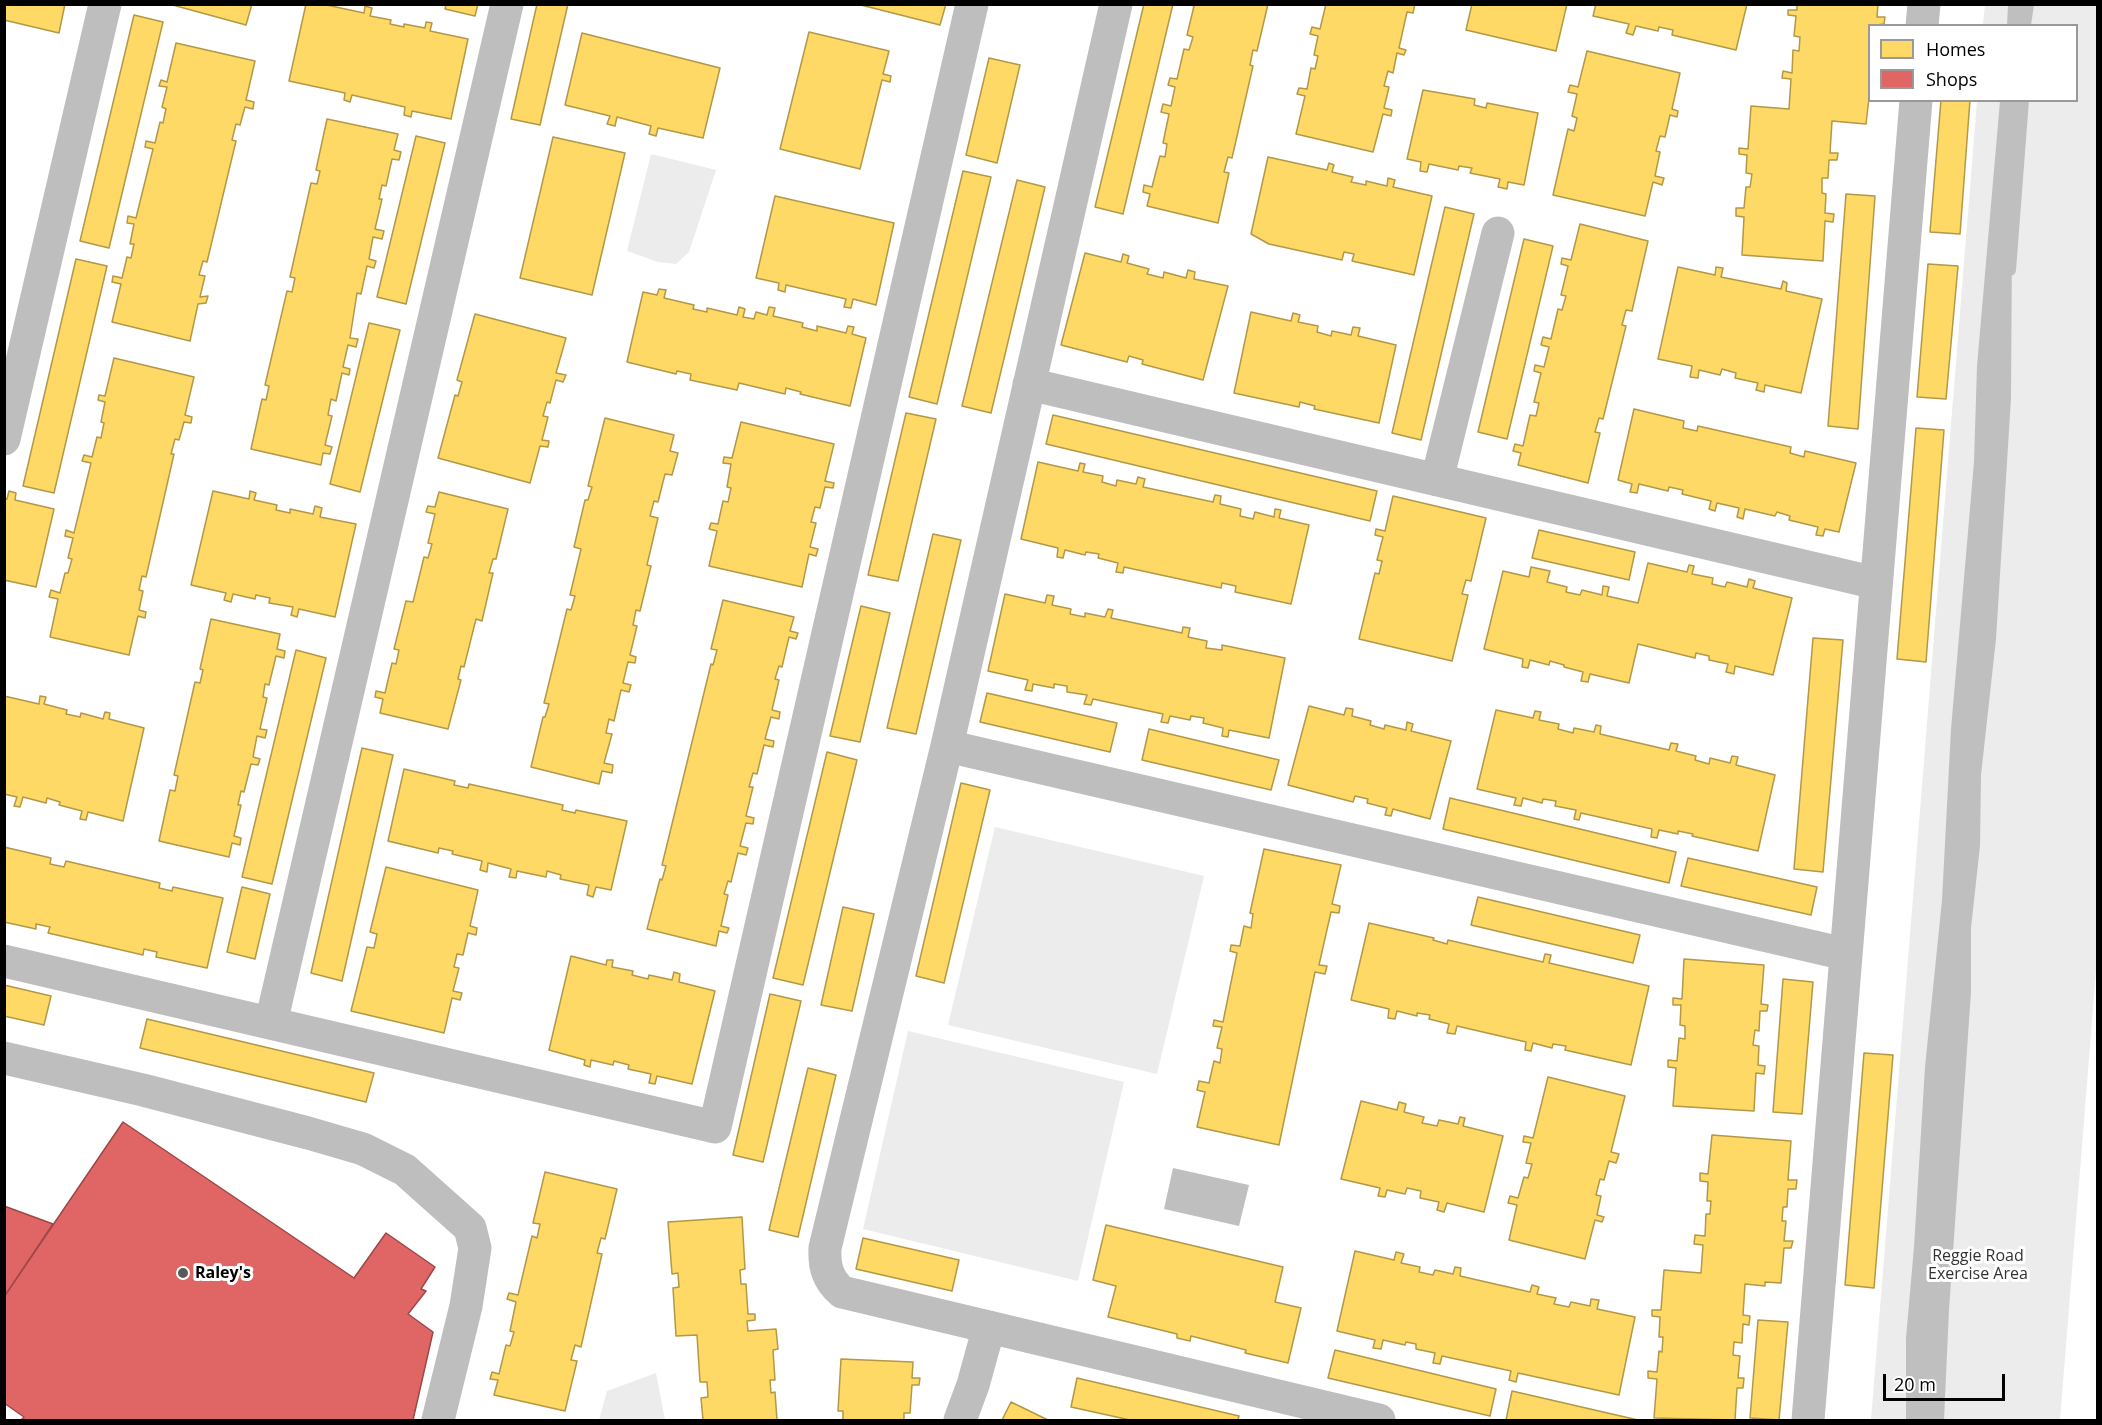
<!DOCTYPE html>
<style>
body{margin:0}
#map{position:relative;width:2102px;height:1425px;overflow:hidden;background:#fff;font-family:"Open Sans",sans-serif}
canvas{display:block}
.frame{position:absolute;inset:0;border:6px solid #000;pointer-events:none}
.legend{position:absolute;left:1868px;top:24px;width:210px;height:78px;box-sizing:border-box;background:#fff;border:2px solid #999;margin:0;padding:8px 10px;list-style:none;font-size:18px;color:#000}
.legend li{display:flex;align-items:center;gap:12px;height:30px}
.legend b{width:30px;border:2px solid #999}
.scale{position:absolute;left:1883px;top:1374px;width:122px;height:27px;box-sizing:border-box;border:3px solid #000;border-top:0;padding-left:8px;font-size:18px;line-height:21px;white-space:nowrap;color:#000;-webkit-text-stroke:4px #fff;paint-order:stroke}
</style>
<div id="map">
<canvas width="2102" height="1425"></canvas>
<div class="frame"></div>
<ul class="legend">
<li><b style="height:16px;background:#ffd966"></b>Homes</li>
<li><b style="height:16px;background:#e06666"></b>Shops</li>
</ul>
<div class="scale">20 m</div>
</div>
<script>
const ctx = document.querySelector('canvas').getContext('2d');
ctx.lineJoin = 'round';
function paint(path, color) {
  ctx.fillStyle = color;
  ctx.fill(path, 'evenodd');
}
function strokePath(path, color, width, dash) {
  ctx.strokeStyle = color;
  ctx.lineWidth = width;
  ctx.lineCap = dash ? 'butt' : 'round';
  ctx.setLineDash(dash || []);
  ctx.stroke(path);
}
function drawText(font, color, halo, rows, align = 'center') {
  ctx.font = font + ' "Open Sans",sans-serif';
  ctx.lineWidth = 6;
  ctx.setLineDash([]);
  ctx.textBaseline = 'middle';
  ctx.strokeStyle = halo;
  ctx.fillStyle = color;
  for (const [text, x, y, turn = 0] of rows) {
    ctx.save();
    ctx.translate(x, y);
    ctx.rotate((+turn || 0) * Math.PI / 180);
    ctx.textAlign = isNaN(turn) ? turn : align;
    if (halo) ctx.strokeText(text, 0, 0);
    ctx.fillText(text, 0, 0);
    ctx.restore();
  }
}
paint(new Path2D(`
 M1985 5H2097L2098 946 2060 1420H1871L1977 101 2076 100V26L1983 25Z
 M651 154 716 170 689 252 676 264 658 262 627 251Z
 M995 827 1204 876 1157 1074 948 1025Z
 M908 1031 1124 1082 1078 1281 863 1229Z
 M656 1373 665 1420H599L607 1391Z`), '#ececec');
paint(new Path2D(`
 M2008 5H2034L2031 25H2007Z
 M2000 101H2023L2017 159 2012 240 2011 398 1996 639 1981 775 1980 846 1971 928V992L1949 1310 1944 1420H1906V1338L1914 1247 1925 1067 1942 900 1951 729 1974 462 1977 366Z
 M1173 1168 1249 1185 1239 1226 1164 1209Z`), '#bfbfbf');
const homes = new Path2D(`
 M4 4H65L59 33 4 20Z
 M169 4H252L246 25Z
 M306 4H322L364 13 365 6 372 8 370 16 391 20 390 24 404 27V24L425 28 426 22 432 23 430 31 468 39 451 119 412 111 411 117 404 115 405 107 352 95 350 102 344 100 345 93 289 81Z
 M446 4H478L475 16 445 9Z
 M537 4H568L540 125 511 119Z
 M857 4H946L940 25Z
 M1144 4H1173L1123 214 1095 207Z
 M1188 4H1268L1257 51 1253 50 1250 65 1253 66 1232 158 1228 157 1224 172 1229 173 1218 223 1147 206 1150 194 1143 192 1144 185 1152 187 1160 156 1165 157 1167 144 1163 143 1169 114 1161 112 1163 104 1171 106 1175 87 1168 85 1170 78 1177 79 1184 49 1189 50 1193 37 1187 35 1194 6Z
 M1326 4H1415L1413 13 1407 12 1399 48 1406 50 1404 55 1397 53 1393 73 1388 71 1384 86 1389 87 1384 108 1392 110 1391 116 1383 114 1373 152 1296 134 1305 96 1297 94 1299 88 1307 89 1311 68 1315 69 1318 56 1314 55 1318 36 1310 34 1312 27 1320 29Z
 M1472 4H1567L1556 51 1466 30Z
 M1596 4H1747L1736 50 1672 35 1673 30 1659 27 1658 31 1636 26 1633 35 1626 33 1629 24 1593 16Z
 M1797 4H1878L1877 17H1885L1884 24 1870 26V89L1866 124 1832 121 1830 153H1838L1837 160H1829L1828 178H1822V193L1826 194 1825 213 1834 214 1833 222 1825 221 1823 261 1742 255 1744 217 1736 216V208H1744L1746 187H1750L1752 174 1746 173 1747 155 1739 154V148L1748 149 1751 106 1789 109 1791 79 1782 78 1783 71 1792 73 1793 50 1799 51 1800 37 1794 36 1796 16 1788 15V10H1797Z
 M134 15 163 22 109 248 80 241Z
 M809 32 889 51 883 74 891 76 890 82 882 80 860 169 780 149Z
 M582 33 720 68 703 138 658 128 656 136 649 134 651 126 617 117 615 126 607 124 610 116 565 105Z
 M176 43 255 61 246 100 254 102 253 109 245 107 240 125 236 124 232 140 236 141 207 262 203 261 199 275 205 276 200 297 208 296 206 303 198 304 190 341 112 322 121 284 112 282 113 276 122 278 127 257 131 258 134 244H130L134 224 127 223 128 216 136 218 153 149 145 147 146 141 155 143 160 122 163 123 166 109 162 107 167 87 159 86 161 80 167 82Z
 M1587 51 1680 73 1672 109 1678 111 1677 117 1670 115 1665 137 1660 136 1656 151 1660 152 1655 176 1664 178 1662 185 1653 182 1645 216 1553 195 1568 129 1574 131 1577 118 1572 116 1577 94 1568 92 1570 85 1578 87Z
 M989 58 1020 65 997 163 966 155Z
 M1423 90 1475 99 1474 105 1486 108 1487 103 1538 113 1524 185 1508 182 1507 189 1498 187 1500 179 1470 173 1472 168 1459 166 1458 170 1429 164 1427 172 1420 171 1421 162 1407 159Z
 M1941 100H1970L1960 234 1930 232Z
 M327 119 398 134 394 150 401 152 399 160 392 159 386 186 382 185 379 199H382L375 229 384 231 382 239 373 237 369 259 376 261 374 268 367 266 361 294 357 293 350 338 358 339 356 347 348 345 343 367 350 369 349 375 342 373 336 401 331 399 328 415 332 416 325 445 332 447 330 454 323 453 321 465 251 449 262 399 266 400 269 386 265 385 287 291 292 292 295 278 290 277 311 183 317 184 320 171 316 170Z
 M416 136 445 143 406 304 377 297Z
 M553 137 625 153 592 295 520 278Z
 M1268 157 1327 170 1329 163 1334 165 1332 172 1353 177 1351 182 1366 185V181L1387 186 1388 178 1395 180 1393 187 1432 196 1414 275 1352 261 1354 254 1344 252 1342 260 1269 244 1251 234Z
 M963 171 991 177 937 404 909 397Z
 M1017 180 1045 187 991 413 962 406Z
 M1846 194 1875 196 1858 429 1828 426Z
 M775 196 894 223 876 305 853 299 851 308 844 307 846 299 786 285 785 292 778 290 779 283 756 278Z
 M1445 207 1474 214 1421 440 1392 433Z
 M1580 224 1648 241 1632 311 1626 310 1622 325 1626 326 1603 419 1599 418 1595 432 1600 433 1588 483 1518 465 1521 453 1513 451 1515 444 1523 446 1530 415 1536 416 1539 403 1534 402 1541 373 1534 371 1535 365 1544 367 1549 347 1541 345 1543 337 1551 339 1558 309 1562 310 1566 296 1561 295 1568 266 1561 264 1562 258 1571 260Z
 M1524 239 1553 246 1507 439 1478 432Z
 M1085 253 1121 262 1123 254 1129 256 1127 263 1149 269 1147 274 1163 278 1164 272 1186 278 1188 270 1195 272 1194 279 1228 286 1203 380 1142 364 1143 360 1129 356 1127 362 1061 345Z
 M76 259 107 266 54 493 23 486Z
 M1928 264 1958 266 1946 399 1917 397Z
 M1678 267 1715 275 1716 267 1723 268 1721 277 1781 289 1783 281 1787 283 1786 291 1822 299 1801 393 1765 385 1764 392 1756 390 1758 383 1735 378 1736 373 1722 369 1720 375 1699 370 1698 378 1690 377 1692 366 1658 359Z
 M659 289 666 290 664 298 694 305 693 309 707 312V308L737 315 739 307 745 309 743 317 754 319 756 312 767 315 769 307 775 308 773 316 803 323 802 327 817 331V326L846 333 848 326 854 327 852 334 866 338 850 406 800 394 801 392 786 388 785 394 739 383 737 390 690 380 691 374 677 371 676 374 627 362 643 292 657 295Z
 M1251 312 1291 321 1293 313 1300 315 1298 322 1318 326 1317 332 1331 336 1332 331 1351 335 1353 327 1360 328 1358 336 1396 345 1379 423 1314 409 1315 406 1300 402 1299 407 1234 393Z
 M475 314 566 338 556 373 566 375 563 382 556 380 550 403 547 402 543 416 548 417 542 440 549 441 548 447 540 446 530 483 438 458 455 395 458 396 462 382 457 380Z
 M369 323 400 330 360 492 330 484Z
 M114 358 194 377 185 415 192 417 191 423 184 422 179 440 175 439 171 454H174L146 577 142 576 139 590 143 591 139 610 146 612 145 618 138 616 129 655 50 637 58 599 49 597 51 590 60 593 65 573H68L72 559 68 558 73 538 65 536 66 530 74 533 91 463 82 461 84 455 92 457 97 437 101 438 104 423 101 422 105 402 98 400 99 395 105 396Z
 M1634 409 1684 421 1683 428 1697 431 1698 426 1791 447 1790 453 1804 457 1805 451 1856 463 1839 532 1825 529 1823 536 1816 535 1818 527 1789 520 1790 516 1777 512 1775 516 1745 509 1743 519 1737 517 1739 508 1717 503 1715 511 1709 509 1711 501 1682 494 1683 490 1669 487 1668 491 1639 484 1637 493 1630 492 1632 484 1618 480Z
 M906 413 936 419 898 581 868 575Z
 M1053 415 1377 491 1370 521 1046 444Z
 M605 418 674 435 670 451 678 453 672 475 665 474 658 502 654 501 650 516 658 518 647 565 651 566 640 611 636 610 633 625 637 626 630 655 636 657 635 663 628 662 623 683 631 685 629 692 621 690 614 721 609 719 606 733 612 734 604 763 613 765 612 773 602 771 599 784 531 767 543 717H545L549 704 544 703 567 609 571 610 575 596 570 595 581 549 574 547 585 500H588L592 487 588 486Z
 M741 422 834 444 825 481 834 483 833 488 825 487 820 508 815 507 811 522 816 523 810 547 818 549 816 556 809 554 802 587 709 566 717 531 709 529 711 523 718 524 723 501 728 502 731 488 727 487 731 464 723 463 724 457 732 458Z
 M1916 428 1944 430 1926 662 1897 659Z
 M1038 462 1078 471 1080 463 1085 464 1083 472 1103 476 1102 482 1116 486 1117 480 1136 484 1138 477 1145 479 1143 487 1213 502 1215 495 1221 496 1220 504 1241 509 1240 516 1253 519 1255 512 1274 517 1275 509 1281 510 1279 518 1309 525 1291 604 1235 592 1236 586 1222 583 1221 588 1124 567 1123 573 1116 572 1118 563 1098 558 1099 554 1086 552 1085 555 1065 550 1063 558 1057 557 1058 548 1021 539Z
 M9 491 16 493 15 500 54 509 36 587 4 580V498L7 499Z
 M213 491 249 499 250 491 256 493 254 500 277 505 276 510 290 513V509L313 514 315 506 322 508 320 517 356 524 335 617 299 609 297 617 291 615 293 607 269 603 270 598 256 595 255 599 233 594 231 602 224 600 226 593 191 585Z
 M439 492 508 509 496 559H493L489 573H493L482 621 476 619 464 667 461 666 458 679 461 680 448 729 380 713 383 699 375 697 376 691 385 693 392 663 396 664 399 650 394 649 406 601 413 602 424 557 428 558 432 544 428 543 435 514 426 512 428 506 435 507Z
 M1393 496 1486 518 1471 581 1466 580 1462 594 1468 595 1452 661 1359 639 1375 573 1379 574 1382 561 1377 560 1383 537 1375 535 1376 529 1385 531Z
 M1539 530 1635 552 1629 580 1532 558Z
 M933 534 961 540 916 734 887 728Z
 M1648 563 1687 572 1689 565 1694 566 1692 574 1713 578 1712 584 1725 587 1727 582 1747 587 1749 579 1755 581 1753 588 1792 598 1773 675 1735 666 1734 674 1726 672 1728 664 1709 660V656L1696 653 1695 658 1638 644 1629 683 1590 674 1588 682 1581 681 1583 672 1564 667V665L1550 661 1549 665 1530 660 1528 668 1522 667 1523 659 1484 649 1503 571 1529 577 1531 567 1550 571 1547 582 1567 587 1566 592 1580 595 1582 590 1602 595 1603 586 1609 587 1607 596 1638 603Z
 M1005 594 1045 603 1047 595 1054 596 1052 605 1071 609 1070 614 1085 617V613L1105 617 1108 609 1113 610 1111 618 1182 633 1183 627 1190 628 1188 637 1207 641 1206 648 1222 650V645L1285 658 1269 738 1229 730 1228 737 1222 736 1223 728 1203 723 1204 718 1191 716 1190 720 1170 716 1168 723 1161 722 1163 714 1093 699 1091 705 1084 704 1087 695 1067 692V686L1054 684V688L1033 684 1032 691 1025 690 1028 680 988 671Z
 M723 600 794 617 790 631 798 633 796 639 789 637 782 667 779 666 775 679 779 680 772 710 780 712 779 719 771 717 765 739 774 741 773 747 764 745 757 774 753 773 749 787H753L746 816 754 818 753 824 746 823 740 846 748 848 746 855 738 853 731 882 728 881 724 894 728 895 721 926 729 928 727 933 719 931 716 946 647 929 660 879 662 880 666 866 662 865 711 664 713 665 717 650 711 649Z
 M861 606 890 613 860 742 830 736Z
 M211 619 280 634 277 649 285 651 284 658 276 656 269 685 265 684 263 697 267 698 260 729 267 730 265 738 257 736 253 757 260 759 258 765 251 764 244 792 241 791 238 805H241L234 836 241 838 240 845 232 843 229 857 159 841 170 790 175 791 178 776 174 775 195 682 200 683 203 670 200 669Z
 M1813 638 1843 640 1823 872 1794 869Z
 M296 650 326 658 272 884 242 877Z
 M987 693 1117 723 1110 752 980 722Z
 M4 696 39 704 40 696 46 697 44 704 67 710 66 714 80 717 81 713 103 719 105 712 110 713 109 719 144 728 123 821 88 812 86 820 80 819 82 811 59 805 60 802 47 798 46 803 23 797 20 807 14 806 17 797 4 794Z
 M1309 706 1344 715 1346 708 1353 709 1352 716 1371 721 1370 725 1384 729 1385 725 1406 730 1407 722 1413 724 1411 731 1451 741 1430 819 1393 809 1391 816 1385 815 1387 808 1367 803 1368 799 1355 796 1353 802 1288 785Z
 M1496 710 1533 718 1535 711 1541 712 1539 720 1559 724 1558 729 1573 733 1574 728 1594 732 1596 725 1601 726 1600 734 1669 750 1671 743 1678 744 1676 751 1696 756 1695 760 1709 764 1710 758 1730 763 1732 756 1738 757 1736 765 1775 775 1758 851 1692 836 1693 834 1678 831V834L1659 830 1657 838 1651 837 1652 829 1581 813 1579 820 1574 819 1576 810 1555 806 1556 801 1543 799 1542 803 1523 798 1521 806 1514 805 1516 798 1477 789Z
 M1149 729 1279 760 1271 790 1142 760Z
 M362 748 393 755 342 981 311 973Z
 M827 752 857 760 803 985 773 978Z
 M404 769 455 781 454 785 468 788 469 784 563 805 562 810 575 813 576 810 627 821 611 890 596 887 593 897 587 895 589 885 560 879 561 875 547 871 546 877 517 871 516 878 509 877 511 869 488 863 487 872 480 870 482 861 452 854 453 851 439 848 438 853 388 841Z
 M961 783 990 790 944 983 916 976Z
 M1450 798 1676 852 1669 883 1443 829Z
 M4 847 51 858 50 864 64 867 66 861 160 883 159 888 172 891 173 887 223 898 207 968 156 957 157 952 144 949 143 955 48 933 50 927 36 924V929L4 922Z
 M1264 849 1341 865 1332 904 1340 906 1339 913 1331 912 1319 965 1327 966 1325 974 1315 972 1279 1145 1197 1127 1205 1092 1197 1090 1199 1081 1209 1083 1214 1061 1220 1063 1222 1049 1217 1048 1222 1027 1213 1026 1214 1020 1223 1022 1237 953 1230 951 1231 945 1240 946 1244 926 1251 928 1253 914 1250 913Z
 M1688 858 1817 887 1811 915 1681 886Z
 M386 867 478 890 470 926 477 928 476 935 468 933 463 955 457 954 454 967 459 968 453 991 462 993 460 1000 452 998 444 1033 351 1011 367 947 374 948 377 934 370 932Z
 M242 887 270 894 255 959 227 952Z
 M1478 897 1640 935 1633 963 1471 925Z
 M843 907 874 914 852 1011 821 1005Z
 M1369 923 1434 938 1433 940 1447 944 1448 940 1543 962 1545 954 1551 955 1549 963 1649 986 1631 1065 1565 1050 1566 1046 1553 1044 1552 1048 1533 1043 1531 1051 1525 1050 1526 1042 1457 1026 1455 1034 1447 1033 1449 1024 1429 1019 1430 1015 1417 1013V1016L1397 1011 1395 1019 1388 1018 1389 1009 1351 1000Z
 M571 956 606 965 607 960H613L612 967 633 971 632 975 648 979 649 975 672 980 674 972 680 974 679 982 715 991 692 1084 657 1076 655 1084 649 1083 651 1074 628 1069 629 1065 614 1061 613 1065 591 1060 590 1067 584 1065 585 1060 549 1050Z
 M1684 959 1764 965 1761 1004 1768 1005 1767 1011H1760L1759 1031 1755 1030 1753 1045 1759 1046 1758 1065 1765 1066 1764 1074 1756 1073 1754 1111 1673 1106 1676 1068 1668 1067V1060L1677 1061 1679 1038 1685 1039V1026L1680 1025 1681 1005H1673V998L1682 999Z
 M1783 979 1813 982 1802 1114 1773 1112Z
 M4 985 51 996 44 1025 4 1016Z
 M770 994 801 1001 763 1162 733 1155Z
 M147 1019 374 1073 366 1102 140 1048Z
 M1864 1053 1893 1055 1874 1288 1845 1285Z
 M808 1068 836 1075 798 1237 769 1230Z
 M1548 1077 1625 1096 1611 1152 1619 1154 1616 1163 1609 1161 1604 1180 1600 1179 1596 1195 1601 1196 1597 1215 1604 1217 1602 1222 1595 1220 1585 1259 1509 1240 1517 1205 1508 1203 1510 1196 1518 1198 1524 1177 1528 1178 1532 1164 1526 1163 1531 1143 1523 1142 1524 1136 1533 1138Z
 M1361 1101 1397 1110 1399 1102 1406 1104 1404 1112 1424 1117 1422 1123 1437 1126 1439 1120 1458 1124 1460 1117 1465 1118 1463 1126 1503 1136 1484 1212 1447 1203 1444 1212 1437 1210 1439 1202 1420 1198 1421 1191 1407 1188 1405 1194 1387 1190 1385 1197 1378 1196 1380 1188 1341 1179Z
 M1712 1135 1791 1141 1788 1180H1797L1796 1189H1788L1787 1207H1783L1782 1221H1786L1784 1241H1793L1791 1248H1784L1781 1283 1765 1282V1286L1745 1284 1743 1315 1750 1316 1749 1325 1743 1324 1742 1343 1734 1342 1733 1355 1740 1356 1738 1378H1744L1743 1388H1737L1735 1420 1654 1418 1657 1379 1648 1378V1371L1657 1372 1659 1351 1662 1352 1663 1337H1659L1660 1317 1652 1316V1310H1661L1664 1270 1701 1273 1703 1245 1694 1244 1695 1235 1705 1236 1706 1214H1710L1711 1201H1707L1708 1182 1700 1181V1173L1708 1174Z
 M545 1172 617 1189 605 1239 601 1238 597 1253 602 1254 581 1347 575 1345 571 1360 577 1361 565 1411 494 1395 498 1380 490 1379 492 1372 499 1374 506 1345 510 1346 514 1332 510 1331 516 1302 507 1299 509 1293 518 1295 532 1236 537 1238 540 1224 533 1223Z
 M742 1217 745 1269 740 1270 741 1284H746L748 1314H755V1320L747 1321 748 1331 776 1329 778 1349 773 1350 775 1380H770L771 1393 775 1392 777 1420H703L701 1398 708 1397 707 1382H700L697 1335 676 1336 673 1288 679 1287 678 1273 672 1274 668 1222Z
 M1106 1225 1283 1267 1275 1302 1301 1308 1288 1363 1245 1353 1246 1350 1191 1336 1190 1341 1177 1338V1334L1108 1317 1116 1286 1093 1280Z
 M863 1238 959 1260 952 1291 856 1269Z
 M1355 1251 1394 1260 1396 1252 1404 1254 1401 1263 1420 1267 1419 1272 1433 1275 1435 1270 1453 1274 1455 1267 1461 1268 1460 1276 1530 1292 1532 1285 1539 1287 1537 1294 1556 1298 1554 1304 1569 1307 1571 1302 1590 1306 1591 1299 1599 1300 1597 1309 1635 1317 1619 1395 1518 1373 1516 1382 1509 1380 1511 1371 1442 1356 1440 1364 1433 1363 1435 1353 1416 1349V1344L1406 1342 1405 1345 1383 1340 1381 1349 1373 1348 1375 1340 1337 1331Z
 M1758 1320 1788 1322 1779 1420 1750 1418Z
 M1335 1350 1496 1389 1490 1416 1328 1378Z
 M841 1359 913 1362 912 1378H920L919 1385H912L910 1413H904V1420H843V1411H838Z
 M1077 1378 1239 1416 1238 1420H1130L1071 1407Z
 M1512 1391 1638 1420H1506Z
 M1011 1402 1048 1420H1002Z`);
paint(homes, '#ffd966');
strokePath(homes, '#b29847', 1.5);
const shops = new Path2D(`
 M123 1122 354 1278 386 1233 435 1267 421 1289 426 1291 408 1314 433 1332 413 1420H21L24 1417 4 1403V1297Z
 M4 1206 53 1224 4 1297Z`);
paint(shops, '#e06666');
strokePath(shops, '#9d4747', 1.5);
strokePath(new Path2D(`
 M2010 270 2023 100`), '#bfbfbf', 12);
strokePath(new Path2D(`
 M1116 4 947 746 825 1248C824 1267 828 1280 842 1292L1379 1420
 M1922 26 1924 4
 M1029 384 1876 583
 M4 439 105 4
 M1437 480 1498 233
 M947 746 1845 954
 M4 961 715 1127 972 4
 M271 1023 507 4
 M4 1058 143 1090 308 1133 363 1149 405 1170 470 1228 475 1248 466 1306 438 1420
 M960 1420 973 1385 989 1327
 M1808 1420 1916 100`), '#bebebe', 33);
for (const [x, y, r, color] of [
 [183,1273,6,"#595959"]
]) {
  const dot = new Path2D();
  dot.arc(x, y, r, 0, 2 * Math.PI);
  ctx.fillStyle = color;
  ctx.fill(dot);
  strokePath(dot, '#fff', 2);
}
drawText('16px', '#333', '#fff', [
 ["Reggie Road",1978,1256],
 ["Exercise Area",1978,1274]
]);
drawText('bold 16px', '#000', '#fff', [
 ["Raley's",195,1273]
], 'left');
</script>
